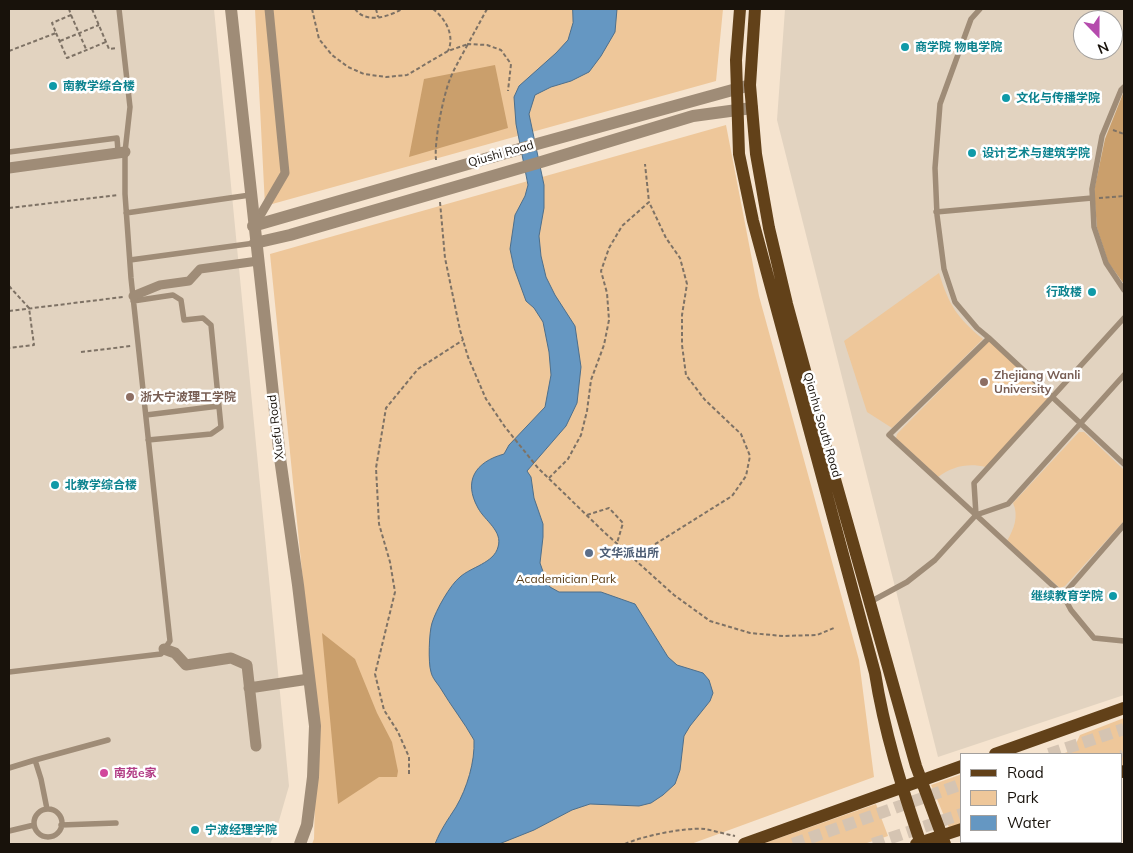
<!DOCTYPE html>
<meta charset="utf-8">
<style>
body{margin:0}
#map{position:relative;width:1133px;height:853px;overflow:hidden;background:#f6e4cf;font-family:Mulish,sans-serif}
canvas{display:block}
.frame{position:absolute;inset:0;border:10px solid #18120b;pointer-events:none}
.legend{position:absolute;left:960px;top:753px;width:162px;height:90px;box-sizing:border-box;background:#fff;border:1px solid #a3a09d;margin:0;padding:6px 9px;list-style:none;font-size:15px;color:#18120b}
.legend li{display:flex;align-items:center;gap:10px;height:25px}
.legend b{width:25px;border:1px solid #a3a09d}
.north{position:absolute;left:1073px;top:10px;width:50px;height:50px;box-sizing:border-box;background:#fff;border:1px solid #a3a09d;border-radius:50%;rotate:158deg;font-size:14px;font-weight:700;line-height:20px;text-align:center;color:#18120b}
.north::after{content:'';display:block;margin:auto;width:18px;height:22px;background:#b54bad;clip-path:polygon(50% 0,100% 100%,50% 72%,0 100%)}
</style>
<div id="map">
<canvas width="1133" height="853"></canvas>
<div class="frame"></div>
<ul class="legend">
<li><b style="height:6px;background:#624119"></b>Road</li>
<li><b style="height:14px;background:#eec79a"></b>Park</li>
<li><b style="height:14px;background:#6597c2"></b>Water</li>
</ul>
<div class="north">N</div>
</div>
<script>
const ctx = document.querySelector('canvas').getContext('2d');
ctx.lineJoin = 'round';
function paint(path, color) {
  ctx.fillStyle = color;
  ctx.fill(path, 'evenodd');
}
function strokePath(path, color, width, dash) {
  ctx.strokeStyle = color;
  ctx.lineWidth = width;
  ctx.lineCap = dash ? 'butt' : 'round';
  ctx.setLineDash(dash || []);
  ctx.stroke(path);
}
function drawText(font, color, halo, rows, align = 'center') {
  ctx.font = font + ' Mulish,"Noto Sans SC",sans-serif';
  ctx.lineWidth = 5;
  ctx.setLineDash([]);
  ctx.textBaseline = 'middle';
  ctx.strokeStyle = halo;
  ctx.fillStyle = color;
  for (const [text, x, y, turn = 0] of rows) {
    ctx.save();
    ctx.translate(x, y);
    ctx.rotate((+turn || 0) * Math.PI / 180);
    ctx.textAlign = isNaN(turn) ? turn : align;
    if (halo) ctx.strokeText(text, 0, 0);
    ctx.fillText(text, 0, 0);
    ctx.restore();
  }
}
paint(new Path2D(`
 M9 9H214L289 786 276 831 270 844H9Z
 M785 9H1124V695L938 757 777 120ZM1083 20H1113V50H1083Z`), '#e2d3c0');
paint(new Path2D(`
 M255 9H723L716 81 265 206Z
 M726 125 759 296 859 660 874 777 691 844H312L314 839 317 720 270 254Z
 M939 273C949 305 957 318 983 339L892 428 867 412 844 341Z
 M988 342H992L1049 396 1048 399 986 467C968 463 953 466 938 477L896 438 897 434Z
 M1079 432H1084L1124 470V521L1065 586 1060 588 1007 541C1014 529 1019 516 1013 503Z
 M1124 718V767L1122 768V754H1062L1073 750 1080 735Z
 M962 774V825L950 830 931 785Z
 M876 804 888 836 864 844H762Z`), '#eec79a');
paint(new Path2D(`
 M495 65 508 128 409 157 424 79Z
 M1124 91V284L1108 262 1097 228 1094 191 1105 139Z
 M322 633 355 659 377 713 392 742 398 771 397 777H379L338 804Z`), '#ca9f6c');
const water = new Path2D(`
 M573 9H617L615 32 601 56 589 72 571 81 551 87 535 95 529 114 544 185V208L539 236 541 256 546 277 555 295 575 326 581 367 577 403 566 426 527 471 531 477 534 498 543 524V537L540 563 546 580 550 587 559 592H601L635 604 668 657 677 665 703 673 709 680 713 693 710 701 690 726 684 736 680 770 675 784 663 795 651 803 639 806 590 804 572 810 534 830 499 844H435C441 829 447 821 456 807 467 788 475 762 474 740 464 722 451 706 441 689 438 684 432 678 431 672 428 663 429 632 432 623 436 610 450 585 460 577 471 567 494 563 498 547 503 531 485 521 478 508 463 481 475 462 504 454L509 445 545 407 551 375 549 352 543 322 534 308 526 301 514 268 510 249 515 215 525 196 528 185 516 124 514 97 519 86 556 53 568 40 573 23Z`);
paint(water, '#6597c2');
strokePath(water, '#4e6f8b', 1);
strokePath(new Path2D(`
 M1049 754 1124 729
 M1122 756 1124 755
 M793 844 962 784
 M873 844 962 814`), '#d5c4b2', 12, [12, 6]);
strokePath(new Path2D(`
 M92 9 109 49 116 48
 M312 9 319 39 332 55 348 67 364 74 386 77 407 75 448 51 468 44
 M355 9C366 24 388 17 402 9
 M376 9 378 17
 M433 9C446 19 455 36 448 51
 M487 9 468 44 487 45 501 50 511 64 508 91
 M71 15 86 49
 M56 33 67 58 106 42
 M60 41 99 25
 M9 51 56 33 52 23 71 15 69 9
 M1113 130 1124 134
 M436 160C434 141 443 97 450 79 455 67 462 55 468 44
 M1099 198 1124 196
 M440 202 445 258 460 330 468 357 486 399 505 427 538 468 604 532 674 595 710 621 750 633 783 636 817 635 834 628
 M9 208 118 195
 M9 286 29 308 34 345 9 348
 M9 311 123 297
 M81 352 131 346
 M549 478 568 459 581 435 587 411 591 380 604 345 609 320 607 293 601 271 609 248 622 226 649 202 645 164
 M587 515 609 508 623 523 617 543
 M633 558 732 496 746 476 750 456 741 434 705 400 686 375 682 345V315L687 284 680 258 666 238 649 202
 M409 774V757L398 732 384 710 375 674 395 592 390 562 379 524 376 468 386 408 418 369 463 340
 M625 844C642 836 686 827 705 829 715 831 725 834 735 836`), '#7e7265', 2, [4, 2.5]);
strokePath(new Path2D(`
 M980 9 971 19 940 104 935 168 937 215 944 269 955 302 977 328 989 338 889 435 1063 595 1071 610 1094 638 1124 641
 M1124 87 1121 90 1102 136 1092 189 1094 227 1106 263 1124 290
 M9 152 117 138 118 151 116 152
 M936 212 1092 198
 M126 213 250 195
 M130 260 255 243
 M133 301 173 295 181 300 184 320 203 318 211 325 221 427 211 434 148 440
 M1124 318 974 483 976 515 1008 504 1124 375
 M989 338 1124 464
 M146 415 219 406
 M1063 595 1124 525
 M870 602 907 582 935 560 976 515
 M9 672 161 654 170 641 131 278 125 194V152L130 107 119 9
 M9 768 35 760
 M47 809 41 779 35 760 108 740
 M34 823a14 14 0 1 1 28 0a14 14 0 1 1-28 0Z
 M61 825 116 823
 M9 831 34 825`), '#9f8c77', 5.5);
strokePath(new Path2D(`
 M254 226 285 173 269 9
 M133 296 160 285 189 281 200 269 258 261`), '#9f8c77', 9);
strokePath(new Path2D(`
 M9 168 125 152
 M164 649 175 653 186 665 231 658 247 665 256 746
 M249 688 309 679`), '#9f8c77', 11);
strokePath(new Path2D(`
 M231 9 280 458 298 585 315 726 313 777 307 825 300 844
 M253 226 537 144 747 86
 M255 243 290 235 541 162 693 116 752 108`), '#9f8c77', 12);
strokePath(new Path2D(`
 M740 9 736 60 739 154 753 221 875 673C884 731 902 788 921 844
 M755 9 750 85 756 154 769 228 787 304 827 451 916 766 945 844
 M995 754 1124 708
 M1122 772 1124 771
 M744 844 962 766
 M916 844 962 829`), '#624119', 12);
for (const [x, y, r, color] of [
 [905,47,5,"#0f9aa8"],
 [53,86,5,"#0f9aa8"],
 [1006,98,5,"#0f9aa8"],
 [972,153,5,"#0f9aa8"],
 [1092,292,5,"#0f9aa8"],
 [984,382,5,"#8d6e63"],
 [130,397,5,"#8d6e63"],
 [55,485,5,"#0f9aa8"],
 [589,553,5,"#5c6f8a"],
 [1113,596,5,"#0f9aa8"],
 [104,773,5,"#d1479c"],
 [195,830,5,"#0f9aa8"]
]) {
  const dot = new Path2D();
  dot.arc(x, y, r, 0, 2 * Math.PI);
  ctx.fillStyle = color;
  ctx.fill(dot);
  strokePath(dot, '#fff', 2);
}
drawText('bold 12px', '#0d838f', '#fff', [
 ["商学院 物电学院",915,47],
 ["南教学综合楼",63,86],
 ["文化与传播学院",1016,98],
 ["设计艺术与建筑学院",982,153],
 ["行政楼",1082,292,"right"],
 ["北教学综合楼",65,485],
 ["继续教育学院",1103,596,"right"],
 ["宁波经理学院",205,830]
], 'left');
drawText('12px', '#18120b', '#fff', [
 ["Qiushi Road",501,154,-16],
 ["Qianhu South Road",822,425,74],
 ["Xuefu Road",276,427,-97]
]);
drawText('bold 12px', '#785e54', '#fff', [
 ["Zhejiang Wanli",994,375],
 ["University",994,389],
 ["浙大宁波理工学院",140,397]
], 'left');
drawText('bold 12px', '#4e5e75', '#fff', [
 ["文华派出所",599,553]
], 'left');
drawText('12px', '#5b3d15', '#fff', [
 ["Academician Park",566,579]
]);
drawText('bold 12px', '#b23c85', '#fff', [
 ["南苑e家",114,773]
], 'left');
</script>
